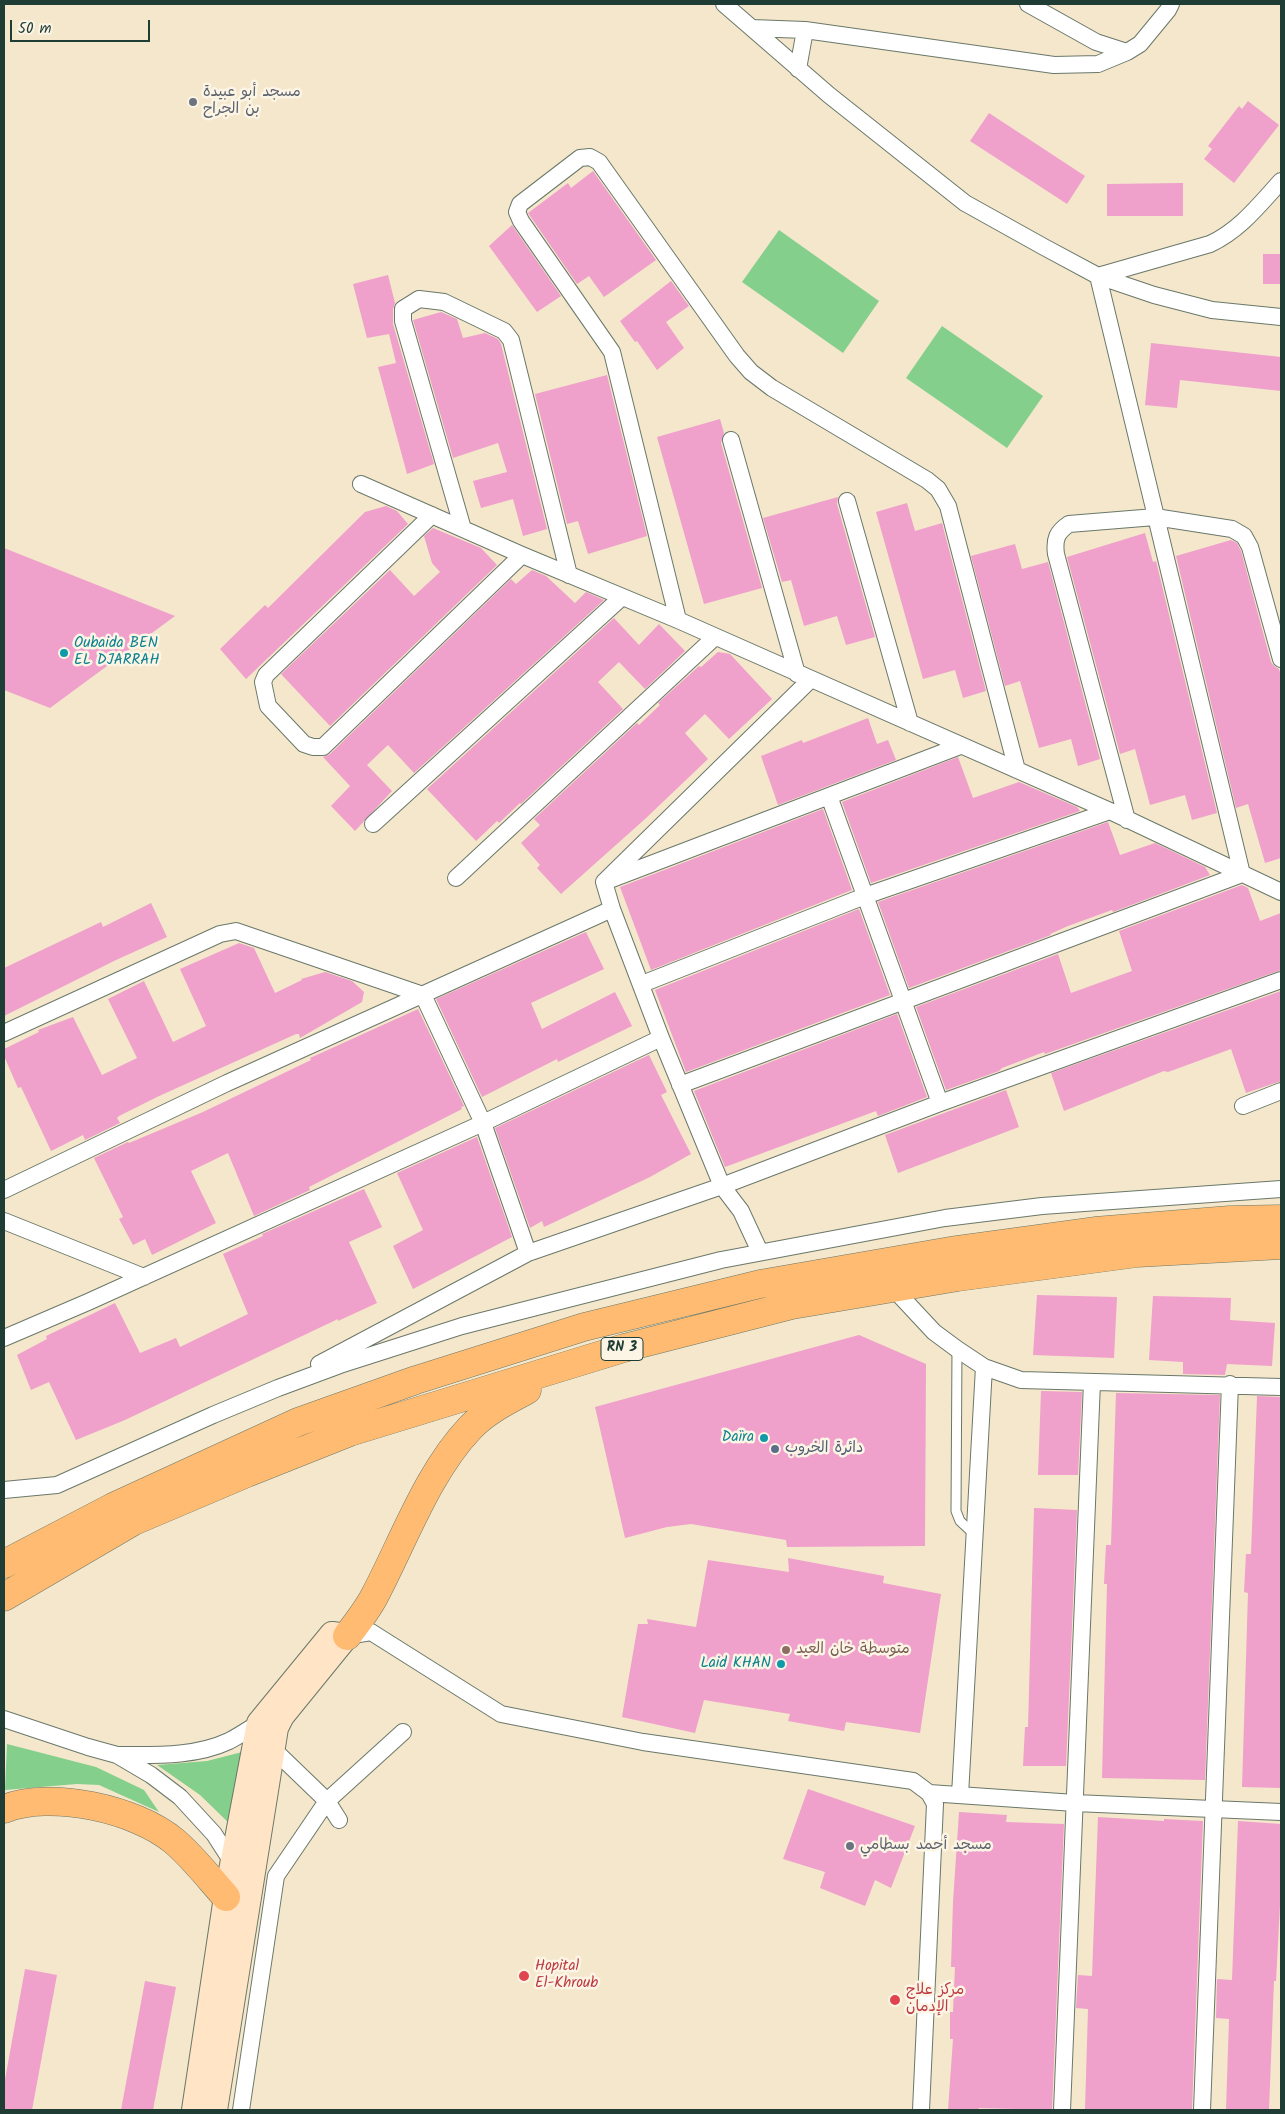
<!DOCTYPE html>
<meta charset="utf-8">
<style>
body{margin:0}
#map{position:relative;width:1285px;height:2114px;overflow:hidden;background:#f4e7cc;font-family:Kalam,sans-serif}
canvas{display:block}
.frame{position:absolute;inset:0;border:5px solid #1f3d34;pointer-events:none}
.scale{position:absolute;left:10px;top:20px;width:140px;height:22px;box-sizing:border-box;border:2px solid #1f3d34;border-top:0;padding-left:6px;font-size:15px;line-height:18px;white-space:nowrap;color:#1f3d34;-webkit-text-stroke:4px #fcf5e5;paint-order:stroke}
</style>
<div id="map">
<canvas width="1285" height="2114"></canvas>
<div class="frame"></div>
<div class="scale">50 m</div>
</div>
<script>
const ctx = document.querySelector('canvas').getContext('2d');
ctx.lineJoin = 'round';
function paint(path, color) {
  ctx.fillStyle = color;
  ctx.fill(path, 'evenodd');
}
function strokePath(path, color, width, dash) {
  ctx.strokeStyle = color;
  ctx.lineWidth = width;
  ctx.lineCap = dash ? 'butt' : 'round';
  ctx.setLineDash(dash || []);
  ctx.stroke(path);
}
function drawText(font, color, halo, rows, align = 'center') {
  ctx.font = font + ' Kalam,"Playpen Sans Arabic",sans-serif';
  ctx.lineWidth = 5;
  ctx.setLineDash([]);
  ctx.textBaseline = 'middle';
  ctx.strokeStyle = halo;
  ctx.fillStyle = color;
  for (const [text, x, y, turn = 0] of rows) {
    ctx.save();
    ctx.translate(x, y);
    ctx.rotate((+turn || 0) * Math.PI / 180);
    ctx.textAlign = isNaN(turn) ? turn : align;
    if (halo) ctx.strokeText(text, 0, 0);
    ctx.fillText(text, 0, 0);
    ctx.restore();
  }
}
paint(new Path2D(`
 M779 230 879 301 843 353 742 282Z
 M942 326 1043 396 1007 448 906 378Z
 M7 1744 96 1767 144 1790 159 1812 99 1785 77 1784 5 1790Z
 M246 1751 234 1828 200 1795 157 1765 207 1761Z`), '#85cf8c');
paint(new Path2D(`
 M1248 101 1279 125 1234 183 1204 159 1212 149 1208 146 1239 106 1242 109Z
 M989 113 1085 176 1067 204 970 141Z
 M593 171 656 260 604 297 589 276 577 284 528 213 568 183 571 188Z
 M1183 183V216H1107V184Z
 M512 225 561 296 537 312 489 246Z
 M1263 254H1281V284H1263Z
 M388 275 395 303 393 309V324L434 464 407 474 378 367 396 363 389 334 367 338 353 284Z
 M671 281 689 306 666 322 684 348 657 370 637 341 635 342 620 321Z
 M441 312 457 319 463 338 485 333 498 339 501 344 547 529 523 536 513 499 481 508 473 481 507 472 498 443 453 458 413 320Z
 M1151 343 1281 357V391L1180 380 1177 408 1145 405Z
 M607 375 647 536 588 554 578 521 567 524 535 394Z
 M720 419 724 433 721 443 762 588 704 604 657 437Z
 M838 497 837 504 875 637 846 645 837 616 804 626 791 580 782 582 763 518Z
 M907 503 915 531 942 523 986 691 963 698 955 670 923 679 876 512Z
 M386 506 397 511 408 524 246 679 220 649 265 605 268 608 365 512Z
 M433 528 481 548 497 565 330 726 281 674 390 570 414 596 440 572 432 563 424 536Z
 M1145 533 1153 562 1156 561 1217 813 1192 820 1185 795 1150 805 1135 749 1120 754 1067 557Z
 M1231 540 1237 543 1241 551 1271 662 1274 666 1279 669 1281 676V858L1265 863 1248 804 1236 808 1176 556Z
 M1015 544 1022 569 1048 562 1100 759 1078 766 1071 739 1039 748 1020 681 1005 686 971 556Z
 M4 548 175 616 50 708 4 690Z
 M532 570 546 576 575 603 586 592 604 600 414 773 388 745 367 765 392 791 355 831 331 806 350 786 323 757 330 754 511 579 516 584Z
 M614 618 639 645 659 624 685 651 645 689 619 662 598 682 623 709 521 804 520 803 499 823 497 821 476 841 427 789Z
 M718 652 730 654 772 699 729 739 705 714 685 733 708 759 645 819 561 894 537 868 540 865 521 843 540 825 534 819 637 723 639 725 660 705 658 703 699 666 701 667Z
 M868 718 877 744 888 740 896 760 778 805 761 756 802 740 803 743Z
 M958 757 973 798 1019 782 1077 807 1080 811 871 883 842 802Z
 M823 809 852 890 651 970 620 887Z
 M1108 822 1120 855 1155 843 1205 867 1210 875 1113 912 1112 910 1068 926 1050 934 1051 935 909 988 878 902Z
 M1242 885 1248 888 1260 921 1281 913V970L1045 1054 1044 1052 1002 1068 999 1071 946 1090 916 1007 1058 954 1071 993 1132 971 1119 931Z
 M151 903 167 937 116 960 4 1016V968L101 922 103 927Z
 M859 909 890 995 686 1072 655 990Z
 M586 932 604 969 531 1003 542 1029 615 992 632 1026 558 1062 557 1059 482 1097 436 999Z
 M239 943 254 948 275 993 302 980 301 979 325 972 352 981 364 992 362 1002 300 1038 299 1034H296L157 1097 119 1116 117 1118 120 1123 85 1140 83 1135 51 1151 21 1087 18 1088 4 1056V1049L39 1032 38 1030 73 1017 102 1075 137 1058 108 999 144 981 173 1042 206 1026 180 969Z
 M1281 991V1081L1246 1093 1231 1049 1168 1072 1164 1071 1064 1111 1051 1073Z
 M418 1009 464 1106 461 1107 462 1109 309 1187 310 1190 254 1216 228 1153 191 1171 216 1223 152 1255 145 1239 133 1245 119 1219 123 1217 94 1158 128 1142 129 1143 203 1112 311 1060 310 1058Z
 M897 1014 927 1097 878 1116 876 1111 725 1167 694 1091Z
 M649 1055 667 1092 661 1095 691 1154 650 1177 544 1227 542 1221 530 1228 495 1128Z
 M1006 1090 1019 1127 898 1173 885 1135Z
 M477 1137 512 1237 413 1289 393 1246 423 1230 397 1173Z
 M364 1189 382 1227 349 1242 377 1303 338 1321V1319L125 1420 76 1440 49 1382 31 1390 17 1355 47 1339 46 1336 115 1303 140 1353 176 1338 180 1347 248 1314 223 1254 263 1236 262 1234Z
 M1037 1295 1117 1297 1114 1358 1033 1355Z
 M1153 1296 1231 1298 1230 1320 1275 1323 1272 1366 1227 1364 1225 1375 1183 1374V1362L1149 1360Z
 M859 1335 926 1364 925 1546 787 1547 786 1540 691 1524 667 1527 625 1538 595 1407Z
 M1041 1391 1082 1392 1078 1475H1038Z
 M1116 1393 1220 1395 1205 1780 1102 1778 1107 1584H1104L1106 1545H1111Z
 M1257 1396 1281 1397V1788L1242 1787 1248 1593 1244 1592 1246 1554H1251Z
 M1034 1508 1077 1510 1066 1766H1023L1025 1727H1028Z
 M788 1558 884 1576 883 1583 941 1594 920 1733 846 1722 844 1731 788 1721 790 1714 704 1700 695 1733 622 1717 638 1624H648L647 1619 696 1627 708 1560 789 1572Z
 M808 1789 915 1826 891 1888 875 1880 865 1906 820 1888 825 1872 783 1859Z
 M959 1812 1007 1815 1006 1822 1064 1824 1052 2110 979 2108 978 2110H948L953 2039H950V2012H953L955 1967H951L953 1902Z
 M1098 1817 1164 1821V1819L1203 1821 1192 2110H1085L1088 2009 1076 2008 1078 1975 1092 1976Z
 M1238 1821 1281 1824 1280 1905 1276 1981H1274L1269 2110H1226L1229 2019 1216 2018 1217 1979 1232 1980Z
 M25 1969 57 1975 32 2110H4V2085Z
 M145 1981 176 1987 153 2110H121Z`), '#efa0cb');
const lane = new Path2D(`
 M957 1349 956 1511 960 1521 975 1535`);
const street = new Path2D(`
 M724 4 829 95 965 203 1044 247 1098 276 1154 295 1212 310 1281 317
 M1028 4 1096 42 1127 52
 M752 28 805 30 1054 65 1098 64 1127 52 1140 44 1168 10 1171 4
 M798 69 805 30
 M731 440 797 674
 M361 484 522 555 678 620 1110 811 1281 892
 M847 501 910 723
 M432 515 266 675 263 682 268 706 304 744 313 747H323L522 555
 M463 529 403 321V309L419 299 444 302 504 331 511 340 569 575
 M678 620 612 352 521 221 517 212 520 204 580 158 590 157 599 162 737 356 751 372 772 388 927 480 938 489 948 506 1017 770
 M829 796 940 1103
 M1127 820 1056 554C1054 539 1057 532 1069 524L1155 517 1232 529 1244 536 1250 547 1281 659
 M373 824 622 597
 M456 878 715 637
 M604 882 960 746
 M612 909 604 882 810 680
 M642 984 865 896 1110 811
 M4 1033 220 934 236 931 423 995 483 1123 528 1253
 M661 1038 722 1186 741 1211 760 1252
 M680 1085 1242 874 1098 276 1210 244C1240 230 1259 205 1281 181
 M1243 1106 1281 1091
 M4 1190 227 1083 612 909 661 1038 483 1123 88 1302 4 1338
 M4 1221 144 1277
 M893 1288 934 1332 957 1349 984 1367 1021 1380 1281 1387
 M319 1364 528 1253 722 1186 940 1103 1281 980
 M4 1490 57 1485 213 1415 278 1388 340 1365 462 1326 721 1260 945 1218 1042 1206 1281 1189
 M347 1636 371 1632 501 1714 643 1742 913 1781 929 1793 935 1804 921 2110
 M4 1719 88 1747 117 1755 151 1775 180 1797 214 1834 232 1862 238 1865
 M266 1745 273 1749 327 1801 339 1820
 M118 1755C155 1755 195 1757 229 1741 239 1736 249 1729 259 1723
 M929 1793 1075 1803 1281 1812
 M960 1795 984 1367
 M241 2110 276 1876 327 1801 403 1732
 M1062 2110 1092 1382
 M1202 2110 1230 1384`);
const secondary = new Path2D(`
 M194 2110 226 1897 259 1723 332 1634 347 1636 282 1716 276 1728 215 2110`);
const highway = new Path2D(`
 M4 1564 113 1507 298 1422 416 1380 584 1327 760 1284 956 1250 1095 1231 1230 1220 1281 1219
 M4 1597 134 1521 247 1473 350 1432 624 1348 792 1305 958 1277 1137 1253 1281 1245
 M347 1636C357 1623 368 1609 375 1595 403 1542 428 1472 470 1428 486 1411 507 1401 527 1390
 M4 1809C50 1790 136 1809 174 1841 193 1857 209 1878 226 1897`);
strokePath(lane, '#6a7869', 11);
strokePath(street, '#6a7869', 18);
strokePath(secondary, '#6a7869', 26);
strokePath(highway, '#6a7869', 29);
strokePath(lane, '#fff', 9);
strokePath(street, '#fff', 16);
strokePath(secondary, '#ffe4c6', 24);
strokePath(highway, '#febb71', 28);
for (const [x, y, r, color] of [
 [193,102,5,"#6b7280"],
 [64,653,5,"#0f9aa8"],
 [764,1438,5,"#0f9aa8"],
 [775,1449,5,"#5c6f8a"],
 [786,1650,5,"#8d6e63"],
 [781,1664,5,"#0f9aa8"],
 [850,1846,5,"#6b7280"],
 [524,1976,6,"#e0444e"],
 [895,2000,6,"#e0444e"]
]) {
  const dot = new Path2D();
  dot.arc(x, y, r, 0, 2 * Math.PI);
  ctx.fillStyle = color;
  ctx.fill(dot);
  strokePath(dot, '#fcf5e5', 2);
}
for (const [x, y, w] of [
 [622,1349,42]
]) {
  const box = new Path2D();
  box.roundRect(x - w / 2, y - 11.5, w, 23, 4);
  ctx.fillStyle = '#fcf5e5';
  ctx.fill(box);
  strokePath(box, '#1f3d34', 1);
}
drawText('bold 14px', '#1f3d34', null, [
 ["RN 3",622,1349]
]);
drawText('15px', '#5b616d', '#fcf5e5', [
 ["مسجد أبو عبيدة",203,93],
 ["بن الجراح",203,110],
 ["مسجد أحمد بسطامي",860,1846]
], 'left');
drawText('15px', '#0d838f', '#fcf5e5', [
 ["Oubaida BEN",74,644,"left"],
 ["EL DJARRAH",74,661,"left"],
 ["Daïra",754,1438],
 ["Laid KHAN",771,1664]
], 'right');
drawText('15px', '#4e5e75', '#fcf5e5', [
 ["دائرة الخروب",785,1449]
], 'left');
drawText('15px', '#785e54', '#fcf5e5', [
 ["متوسطة خان العيد",796,1650]
], 'left');
drawText('15px', '#be3a42', '#fcf5e5', [
 ["Hopital",535,1967],
 ["El-Khroub",535,1984],
 ["مركز علاج",906,1991],
 ["الإدمان",906,2008]
], 'left');
</script>
